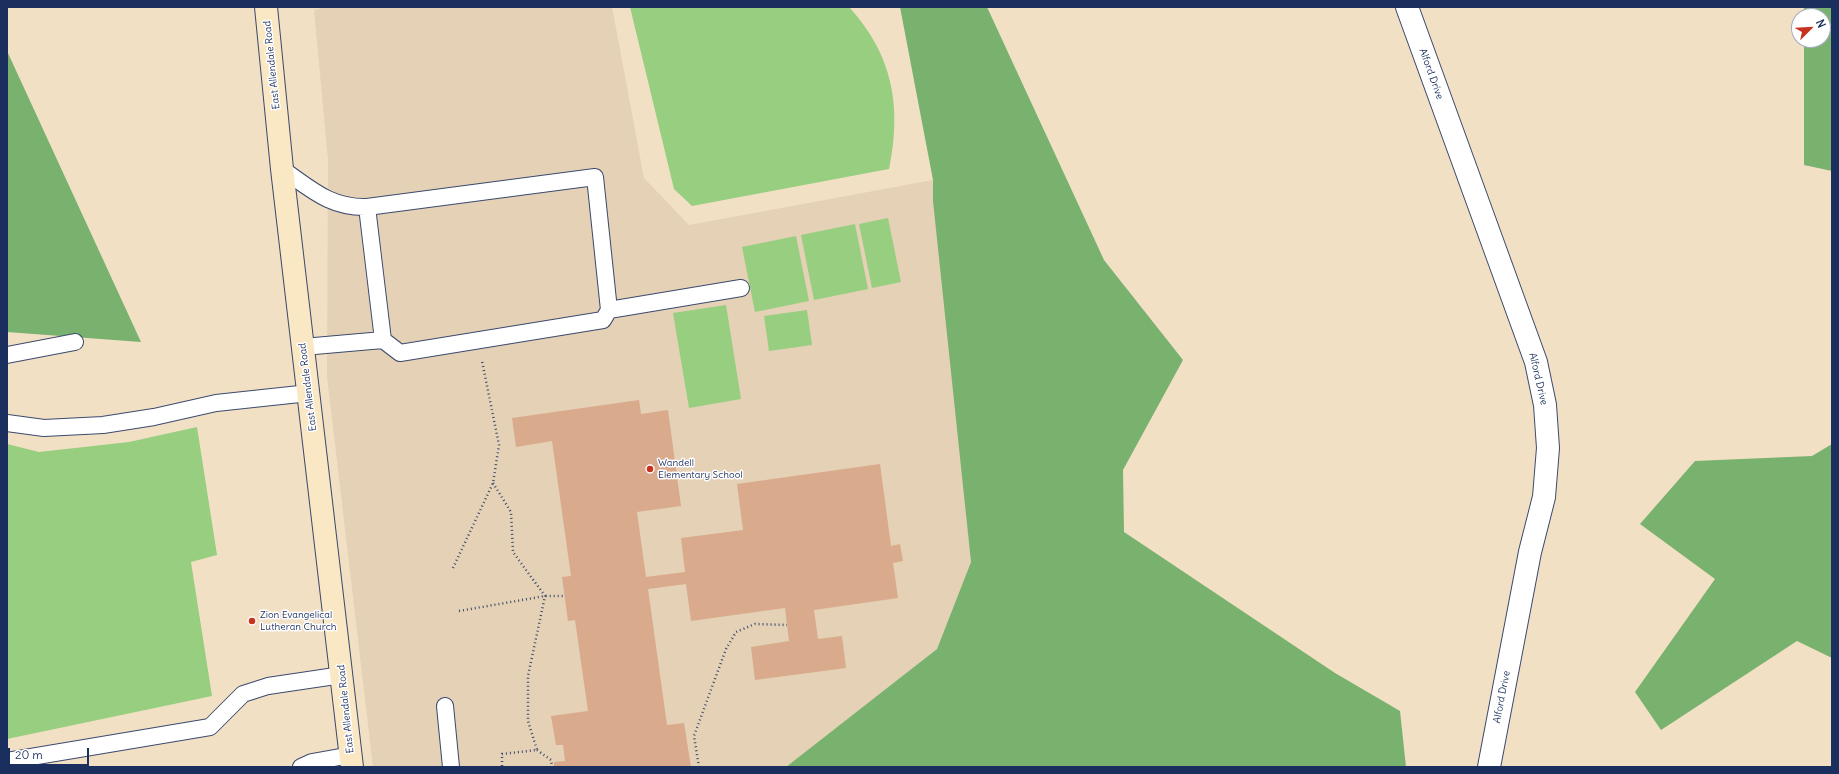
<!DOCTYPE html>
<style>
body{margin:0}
#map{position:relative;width:1839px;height:774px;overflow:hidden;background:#f2e0c4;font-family:Delius,sans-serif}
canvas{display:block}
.frame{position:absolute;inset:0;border:8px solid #1b2f5e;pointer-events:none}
.north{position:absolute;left:1791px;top:8px;width:40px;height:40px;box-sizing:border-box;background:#fff;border:1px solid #a4acbf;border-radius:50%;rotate:66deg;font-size:11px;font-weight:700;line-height:16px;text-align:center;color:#1b2f5e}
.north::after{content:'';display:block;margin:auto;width:14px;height:18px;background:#c8321e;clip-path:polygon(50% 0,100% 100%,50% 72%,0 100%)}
.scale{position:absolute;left:8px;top:748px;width:81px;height:18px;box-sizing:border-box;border:2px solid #1b2f5e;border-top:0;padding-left:5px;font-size:12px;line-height:14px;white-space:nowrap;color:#1b2f5e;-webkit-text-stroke:3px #fff;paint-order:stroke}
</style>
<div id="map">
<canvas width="1839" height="774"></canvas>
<div class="frame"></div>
<div class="north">N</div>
<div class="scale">20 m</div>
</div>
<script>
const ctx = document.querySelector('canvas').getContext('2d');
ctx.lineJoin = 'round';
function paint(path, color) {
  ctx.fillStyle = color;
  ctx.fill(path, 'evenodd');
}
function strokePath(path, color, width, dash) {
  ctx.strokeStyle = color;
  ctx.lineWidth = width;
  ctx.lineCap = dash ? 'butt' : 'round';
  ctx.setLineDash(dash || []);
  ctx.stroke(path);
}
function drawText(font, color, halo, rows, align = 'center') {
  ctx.font = font + ' Delius,sans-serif';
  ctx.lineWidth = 3;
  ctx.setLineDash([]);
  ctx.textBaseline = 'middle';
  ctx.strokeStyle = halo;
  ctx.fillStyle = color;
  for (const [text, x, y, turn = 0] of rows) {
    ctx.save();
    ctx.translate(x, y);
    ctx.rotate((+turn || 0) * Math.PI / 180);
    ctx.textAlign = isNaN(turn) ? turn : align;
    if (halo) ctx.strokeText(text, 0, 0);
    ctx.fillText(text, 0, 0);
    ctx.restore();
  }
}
paint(new Path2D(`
 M327 7H612L644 178 689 225 933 180 971 562 937 649 786 767H373L327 376 328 160 314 10Z`), '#e4d1b6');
paint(new Path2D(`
 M630 7H849C893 55 902 107 889 169L692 206 674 189Z
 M888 218 901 282 872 288 859 224Z
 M855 224 868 289 814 300 801 235Z
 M796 236 809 301 755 312 742 247Z
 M726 305 741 399 689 408 673 313Z
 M807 310 812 345 769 351 764 316Z
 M197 427 217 555 191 562 212 696 7 739V444L39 452 129 442Z`), '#97ce80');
paint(new Path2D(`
 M900 7H987L1104 260 1183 360 1123 470 1124 532 1335 673 1400 711 1406 767H786L937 649 971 562 933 201V180Z
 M1804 7H1832V171L1804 165V40H1823V16H1804Z
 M7 51 141 342 7 332Z
 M1832 444V658L1797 641 1661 730 1635 692 1715 579 1640 524 1695 461 1812 456Z`), '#79b16e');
paint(new Path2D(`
 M639 400 641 414 668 410 681 506 637 512 646 577 685 572 681 538 743 530 737 484 880 464 891 546 900 544 903 561 893 563 898 598 814 610 818 639 842 636 846 668 755 680 751 647 789 641 785 608 691 621 686 584 648 589 667 725 684 723 691 767H554V762L565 761 563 745H556L551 716 588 711 575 620 568 621 562 577 571 576 552 441 516 447 512 418Z`), '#d9aa8b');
const lane = new Path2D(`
 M282 169C311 189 330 208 367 207L595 177 609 310 603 320 400 353 383 340 303 347
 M367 207 383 340
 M609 310 741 288
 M7 355 75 342
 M7 423 44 428 103 425 154 417 216 403 309 393
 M445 706 451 767
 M7 761 210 727 243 694 268 686 342 675
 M301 767 312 762 351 755`);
const street = new Path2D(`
 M1407 7 1536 362 1545 405 1548 448 1544 497 1530 552 1489 767`);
const secondary = new Path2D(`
 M266 7 282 169 352 767`);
strokePath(lane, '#3b4a6d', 18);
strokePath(street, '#3b4a6d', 24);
strokePath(secondary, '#3b4a6d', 24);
strokePath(new Path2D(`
 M493 483 511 512 513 552 545 596 528 676V721L537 750 502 754V767
 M453 568 493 483 499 445 482 361
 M459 611 545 596H564
 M537 750 551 760 552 767
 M699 767 694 736 726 649 736 632 755 624 787 625`), '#3b4a6d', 2.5, [1, 3]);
strokePath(lane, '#fff', 16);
strokePath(street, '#fff', 22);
strokePath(secondary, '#fae7c3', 22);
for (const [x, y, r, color] of [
 [650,469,4,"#c8321e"],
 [252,621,4,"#c8321e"]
]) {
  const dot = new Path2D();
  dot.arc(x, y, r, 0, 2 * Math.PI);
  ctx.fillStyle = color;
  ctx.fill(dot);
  strokePath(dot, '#fff', 1.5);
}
drawText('10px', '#1b2f5e', '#fff', [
 ["East Allendale Road",272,65,-96],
 ["Alford Drive",1431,74,70],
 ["Alford Drive",1538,379,77],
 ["East Allendale Road",308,387,-97],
 ["Alford Drive",1502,697,-79],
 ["East Allendale Road",346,709,-96]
]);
drawText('10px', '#1b2f5e', '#fff', [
 ["Wandell",658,463],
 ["Elementary School",658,475],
 ["Zion Evangelical",260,615],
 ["Lutheran Church",260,627]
], 'left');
</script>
